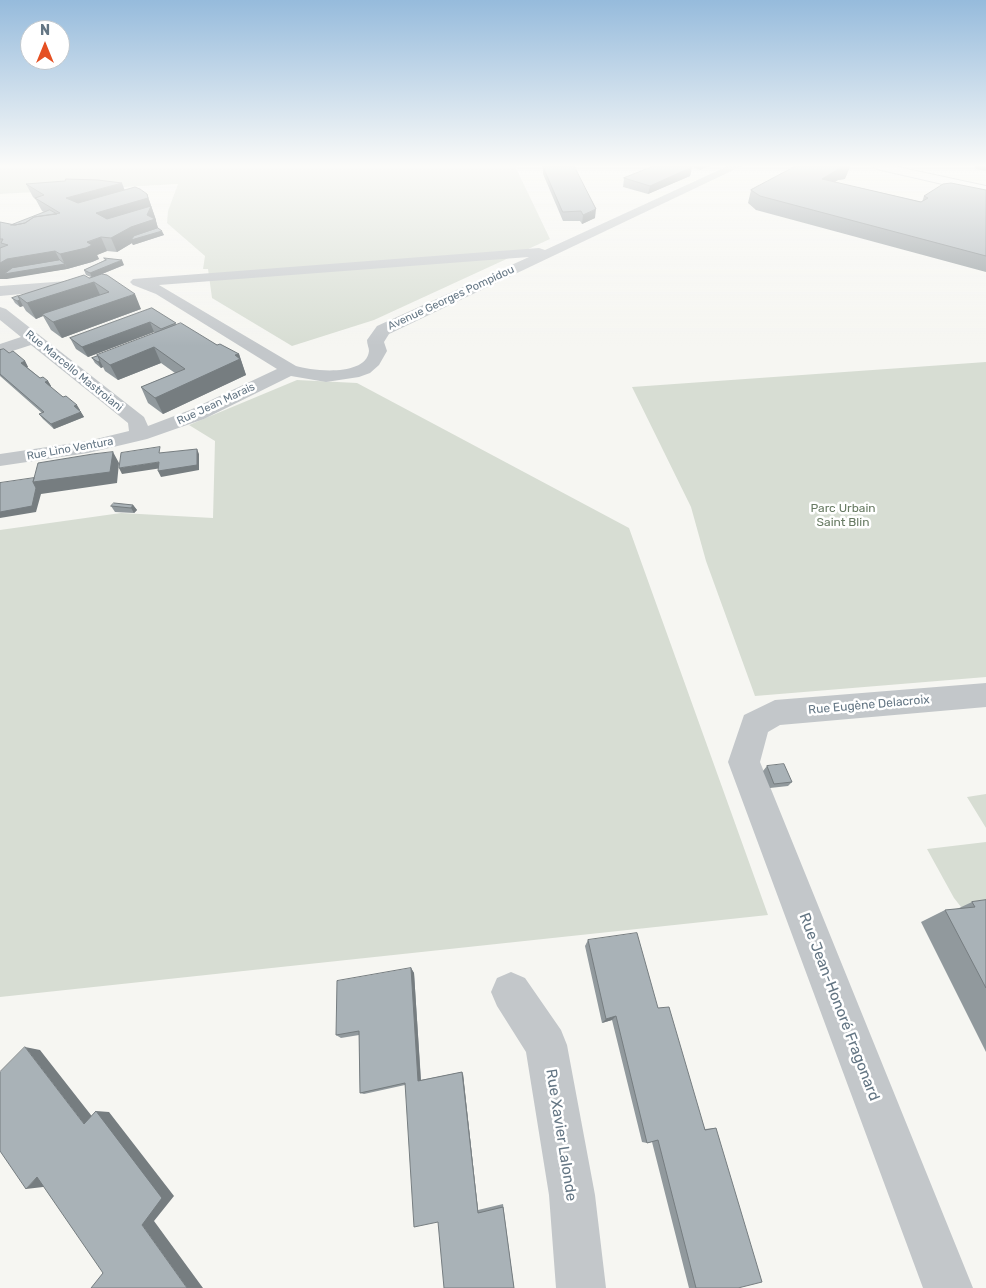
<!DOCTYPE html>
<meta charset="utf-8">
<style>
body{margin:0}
#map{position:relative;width:986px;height:1288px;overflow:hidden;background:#f6f6f2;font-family:Rubik,sans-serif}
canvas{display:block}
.north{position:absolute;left:20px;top:20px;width:50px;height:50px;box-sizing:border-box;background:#fff;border:1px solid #c1c8ce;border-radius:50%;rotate:0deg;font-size:14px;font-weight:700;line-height:20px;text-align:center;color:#647684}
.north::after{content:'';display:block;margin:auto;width:18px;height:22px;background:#e55023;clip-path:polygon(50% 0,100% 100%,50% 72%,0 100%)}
</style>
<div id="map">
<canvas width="986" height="1288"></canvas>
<div class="north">N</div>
</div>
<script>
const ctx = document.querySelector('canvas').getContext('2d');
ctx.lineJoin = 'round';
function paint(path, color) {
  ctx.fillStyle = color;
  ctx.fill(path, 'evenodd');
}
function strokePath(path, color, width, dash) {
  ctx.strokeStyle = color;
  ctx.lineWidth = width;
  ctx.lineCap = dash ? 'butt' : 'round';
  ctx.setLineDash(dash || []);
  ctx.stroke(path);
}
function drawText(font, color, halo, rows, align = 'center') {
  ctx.font = font + ' Rubik,sans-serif';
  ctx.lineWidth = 5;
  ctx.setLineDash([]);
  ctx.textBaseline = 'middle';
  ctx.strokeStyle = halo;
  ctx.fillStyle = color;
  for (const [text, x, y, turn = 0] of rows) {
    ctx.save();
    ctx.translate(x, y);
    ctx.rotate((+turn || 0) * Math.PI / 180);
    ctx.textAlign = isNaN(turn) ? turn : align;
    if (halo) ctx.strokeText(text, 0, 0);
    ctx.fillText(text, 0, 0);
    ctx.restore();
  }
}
paint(new Path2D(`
 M0 166H515L550 239 374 320 292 346 212 298 208 269H203L205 256 167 223 168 211 178 184 0 194Z
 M986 362V677L755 696 706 561 691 507 632 387Z
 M297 380 357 383 629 528 768 915 0 997V530L121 513 213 518 215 441 189 425Z
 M986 794V828L967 797Z
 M986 842V915L965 912 954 898 927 849Z`), '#d7ddd3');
const major = new Path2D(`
 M872 166H893L986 186V194L877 169Z`);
strokePath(major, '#b6babe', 2);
paint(new Path2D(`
 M728 166H742L389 334 384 342 387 351 379 365 370 373 359 377 326 382 291 376 204 419 147 439 88 453 0 466V454L88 441 129 431 128 423 31 345 0 355V344L21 337 0 320V307L6 309 144 417 148 426 190 410 277 369 156 294 133 285 130 282 133 279 539 248 545 250ZM529 257 377 326 367 340C367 344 369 348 369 351 366 377 312 371 296 366L159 285Z
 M81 280 89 285 86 288 0 296V286Z
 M986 683V707L780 725 768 732 760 762 973 1288H923L728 762 744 715 775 700Z
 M511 972 525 978 561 1030 567 1045 595 1195 606 1288H556L549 1195 526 1052 497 1006 491 992 497 978Z`), '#c3c7ca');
paint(major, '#fff');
paint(new Path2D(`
 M543 166 595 218 582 224 580 221H563L543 174Z
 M654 166H710L700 170 692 167 690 176 648 194 623 187 624 178Z
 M796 166 845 179 838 180 835 182 922 202 924 196 986 190V272L756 210 748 203 751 190Z
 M976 166H986V171L975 169Z
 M26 184 124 190 147 194 156 220V221L158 228 164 235 133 245 132 243 117 252 107 251 97 255 99 259 92 262 67 269 0 279V222L11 225 44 212 42 211 36 200 33 197Z
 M104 258 124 265 102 274 141 309 62 338 51 330 43 316 36 319 26 311 23 306 20 307 15 303 12 298 91 277 86 275 84 270 105 260Z
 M152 308 177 325 217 345 239 354 246 375 163 414 148 403 141 387 175 373 161 363 118 380 105 371 103 367 101 368 95 363 92 358 155 333 154 332 88 357 76 349 70 338Z
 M0 350 9 353 25 361 28 367H27L40 378 48 381 51 386 50 387 80 410V411L84 417 54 429 43 419 39 414 42 413 0 376Z
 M133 505 137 510 134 513 115 512 111 506Z
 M767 766 792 782 788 786 770 788 763 771Z
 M986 900V1052L921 922 945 910 957 909 972 902Z
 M588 940 658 1008 705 1129 716 1128 738 1288H689L652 1142 647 1143 642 1142 612 1020 602 1023 585 946Z
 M411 968 414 973 421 1080 462 1072 463 1074 478 1210 503 1204 514 1288 438 1222 405 1085 364 1094 360 1093 359 1035 341 1038 336 1035Z`), '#91999d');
paint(new Path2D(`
 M701 166H710L700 170Z
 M692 167 690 176 648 194 650 186Z
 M842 167H850L845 179 838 180 817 191 822 179Z
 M122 183 127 196 72 211 66 198Z
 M147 194 156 220V221L159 232 162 231 164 235 133 245 132 243 117 252 111 238 102 226 96 213Z
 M596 209 595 218 582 224 583 215Z
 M101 237 107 251 97 255 99 259 92 262 67 269 60 254Z
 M55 251 62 264H65L67 269 7 279H0V263L7 259Z
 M122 260 124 265 92 278 90 273Z
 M94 282 101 297 42 314 43 316 36 319 27 303Z
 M135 294 141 309 62 338 53 322Z
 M20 300 23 306 20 307 17 301Z
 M150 322 154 332 88 357 82 347Z
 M154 347 161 363 118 380 110 365Z
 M239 354 246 375 163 414 155 398 235 355Z
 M25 361 28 367 25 368 21 363Z
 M100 361 103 367 101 368 98 362Z
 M48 381 51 386 48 388 45 382Z
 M77 405 80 410 77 412 74 406Z
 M81 412 84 417 54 429 51 424Z
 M197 449 199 454V470L161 477 158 471Z
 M113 452 119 463 117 483 41 494 36 512 0 518V512L33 482Z
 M159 462 162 468 122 474 119 468Z
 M133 505 137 510 134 513 131 508Z
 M411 968 414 973 421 1083 418 1081Z
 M616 1016 612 1020 602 1023 606 1019Z
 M25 1047 40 1050 98 1124H84Z
 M462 1072 463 1074 478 1210V1213Z
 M96 1111 109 1112 174 1196 154 1221 203 1288H187L142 1225Z
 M53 1175 43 1187 26 1189 37 1177Z`), '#767d80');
const building = new Path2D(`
 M543 166H574L596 209 583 215 581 211 563 212Z
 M654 166H687L692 167 650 186 624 178Z
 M796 166H849L850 167H842L822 179 921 202 928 198 924 196 943 184 951 183 986 190V256L760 196 751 190Z
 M66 179 98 180 122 183 66 198 78 203 135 187 140 189 147 194 148 198 96 213 107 219 151 206 147 215 155 219 131 227 111 238 101 237 87 242 92 245 86 248 60 254 55 251 7 259 0 263V248L8 245 1 243 3 239H0V222L15 225 25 223 34 217 60 213 35 198 44 195 26 184 65 181Z
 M50 210 57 214 34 217 25 223 15 225H11Z
 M158 228 162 231 131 240 134 236Z
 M104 258 122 260 90 273 84 270 106 260Z
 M60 260 65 264 4 274 12 268Z
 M102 274 107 275 135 294 53 322 42 314 109 292 94 282 27 303 18 296 84 275 89 278Z
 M18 296 20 300 17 301 12 298Z
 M152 308 176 323 161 329 150 322 82 347 70 338Z
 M181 323 217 345 220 344 239 354 235 355 240 359 155 398 141 387 185 369 154 347 110 365 97 355Z
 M4 349 9 353 13 351 25 361 21 363 40 378 43 377 48 381 45 382 63 397 66 396 77 405 74 406 81 412 51 424 39 414 44 412 0 374V350Z
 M98 356 100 361 98 362 92 358Z
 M160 447 159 453 197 449V465L158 471 159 462 119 468 121 453Z
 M113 452 110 472 33 482 38 463 93 454Z
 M34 478 33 482 36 488 32 506 0 512V483Z
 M114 503 133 505 131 508 111 506Z
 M784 764 792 782 774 784 767 766Z
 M986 900V988L945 910 975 907 972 902Z
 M637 933 658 1008 669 1007 705 1130 716 1128 762 1282 738 1288H696L658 1140 647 1143 616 1016 606 1019 588 940Z
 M411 968 418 1081 462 1072 478 1213 503 1207 514 1288H444L438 1222 414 1227 405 1083 360 1093 359 1031 336 1035 337 981Z
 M25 1047 84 1124 96 1111 162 1198 142 1225 187 1288H91L103 1273 37 1177 26 1189 0 1151V1072Z`);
paint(building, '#a9b2b7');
strokePath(building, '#767d80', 1);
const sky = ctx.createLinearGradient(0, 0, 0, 346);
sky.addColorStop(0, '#96bbdc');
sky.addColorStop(0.48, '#fbfbf9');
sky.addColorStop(1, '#fbfbf900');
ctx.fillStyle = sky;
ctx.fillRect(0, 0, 986, 346);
drawText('11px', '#647684', '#fff', [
 ["Avenue Georges Pompidou",451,298,-25],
 ["Rue Marcello Mastroiani",74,371,39],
 ["Rue Jean Marais",216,404,-25],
 ["Rue Lino Ventura",70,449,-10]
]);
drawText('12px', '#687b63', '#fff', [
 ["Parc Urbain",843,509],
 ["Saint Blin",843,523]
]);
drawText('12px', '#647684', '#fff', [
 ["Rue Eugène Delacroix",869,705,-5]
]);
drawText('15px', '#647684', '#fff', [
 ["Rue Jean-Honoré Fragonard",839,1007,69],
 ["Rue Xavier Lalonde",561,1135,81]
]);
</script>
